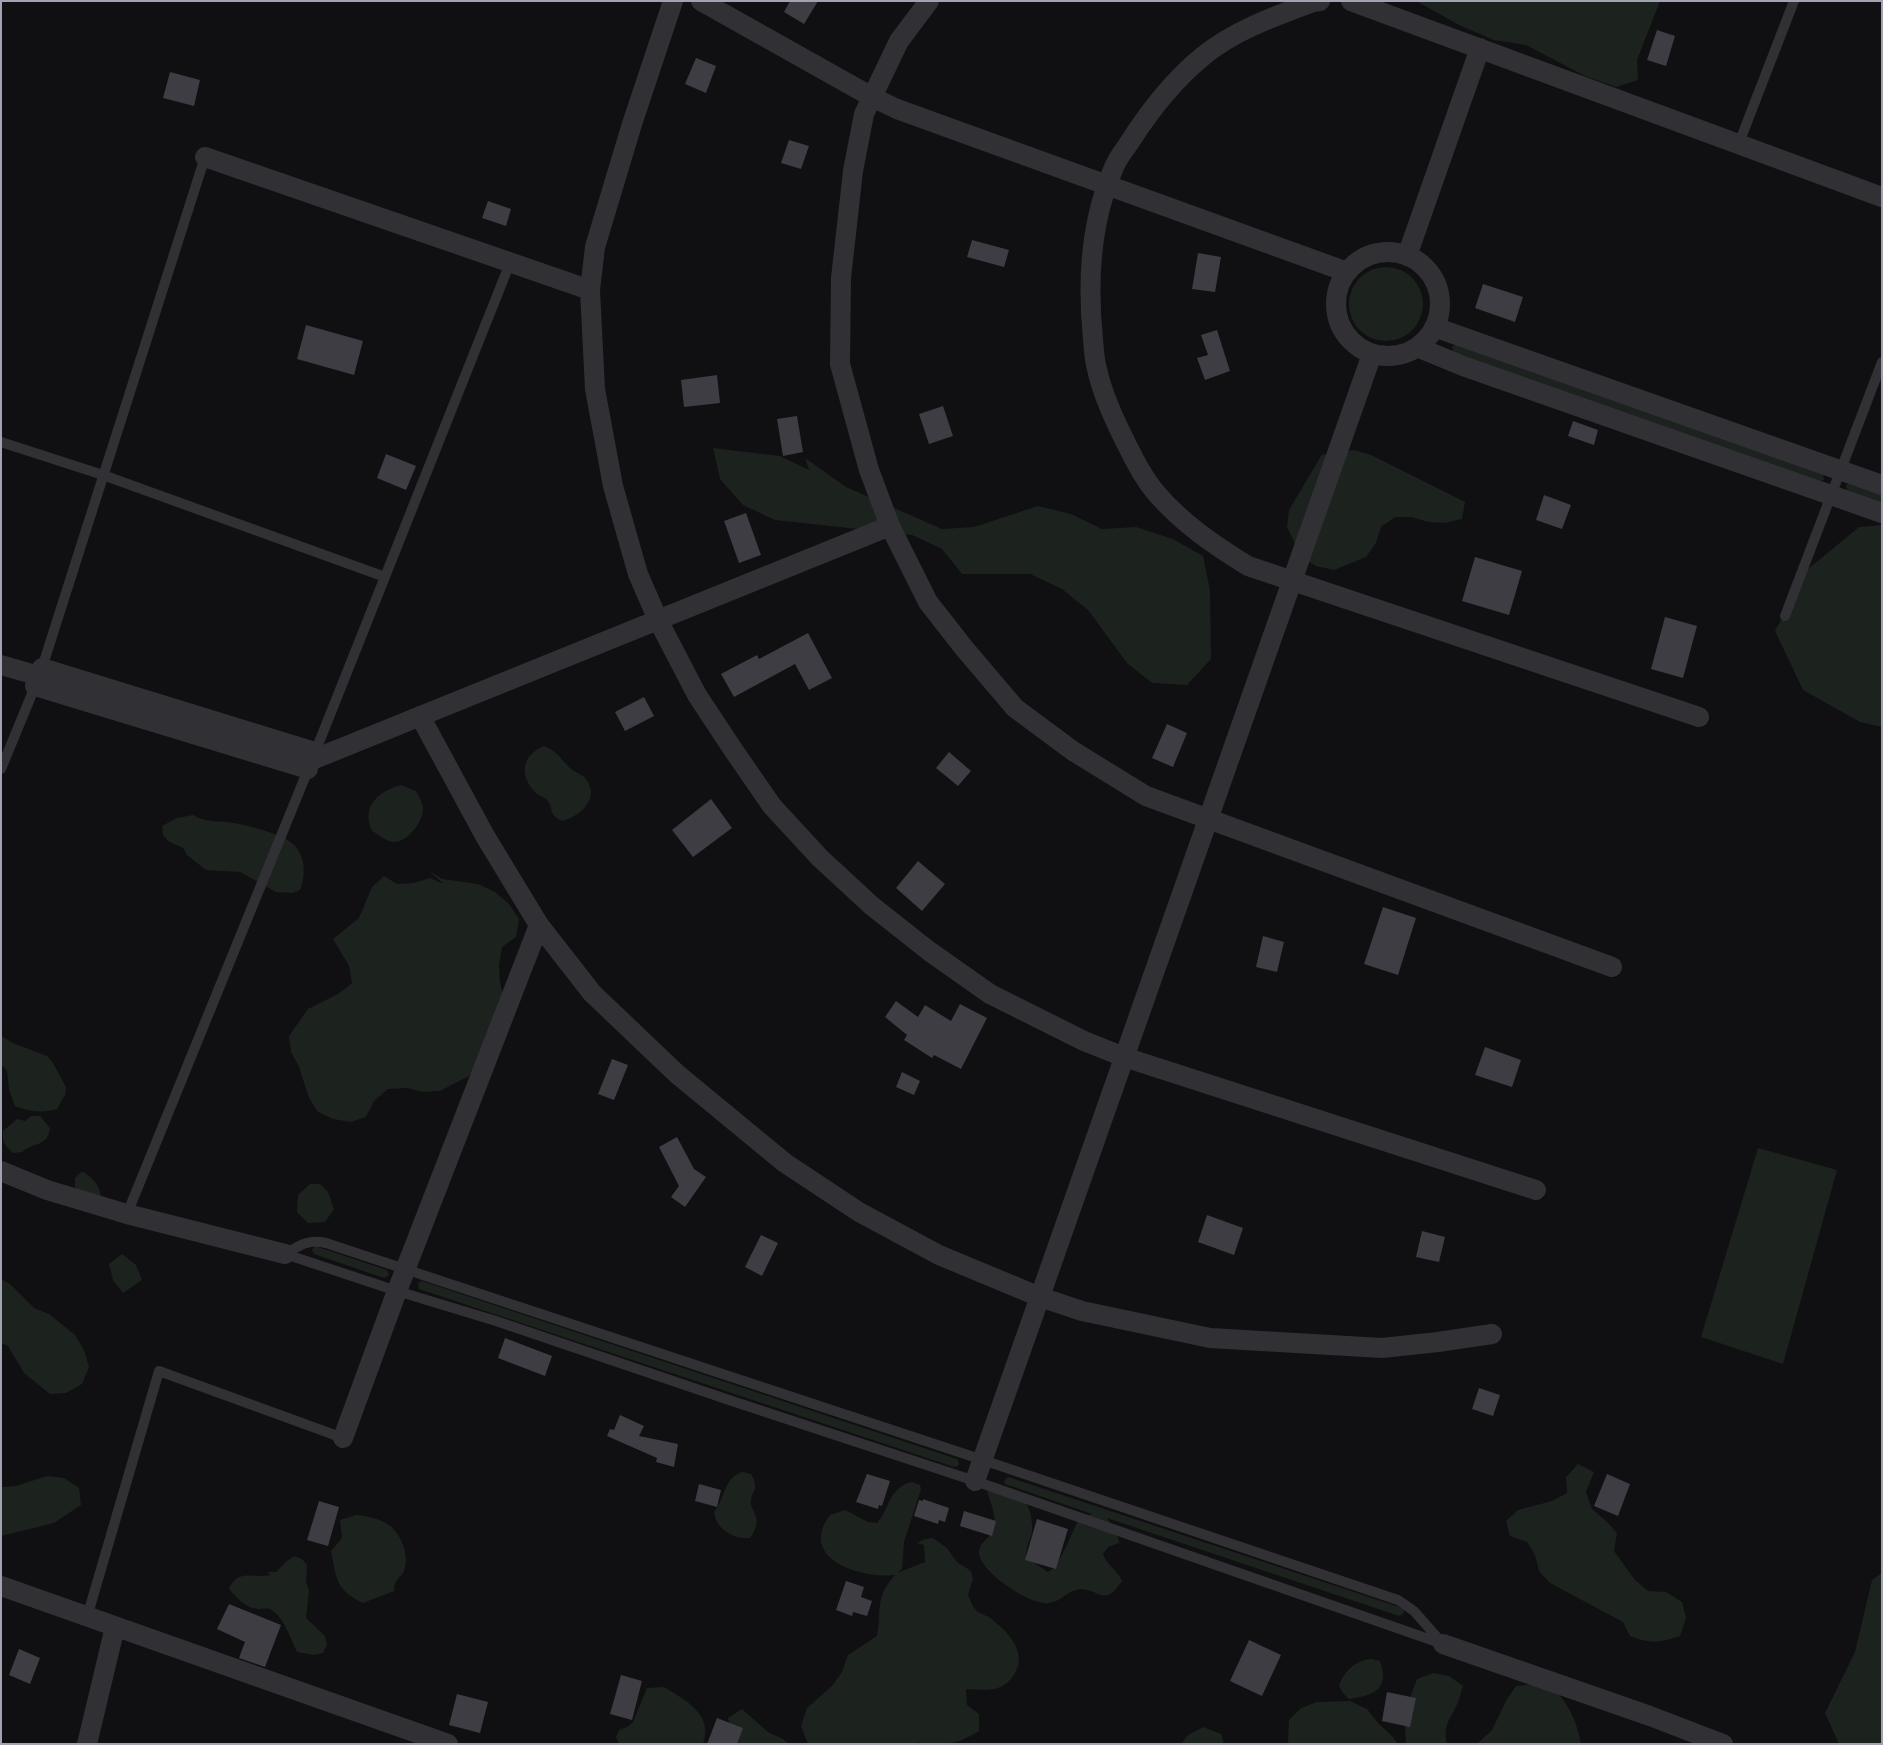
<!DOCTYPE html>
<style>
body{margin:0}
#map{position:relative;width:1883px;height:1745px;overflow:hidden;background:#100f11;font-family:Ubuntu,sans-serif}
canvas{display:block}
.frame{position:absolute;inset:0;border:2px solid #a1a3b1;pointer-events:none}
</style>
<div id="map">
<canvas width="1883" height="1745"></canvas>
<div class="frame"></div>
</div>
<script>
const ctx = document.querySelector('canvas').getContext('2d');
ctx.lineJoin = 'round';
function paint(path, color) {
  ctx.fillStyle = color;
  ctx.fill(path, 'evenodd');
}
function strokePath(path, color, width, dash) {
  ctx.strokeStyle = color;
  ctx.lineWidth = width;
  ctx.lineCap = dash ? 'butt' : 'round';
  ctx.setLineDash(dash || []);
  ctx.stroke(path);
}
paint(new Path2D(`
 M1416 1H1660L1637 60 1638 80 1616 87 1585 76 1526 45 1494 40 1461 26Z
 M1349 304a37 37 0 1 1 74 0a37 37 0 1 1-74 0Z
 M1456 345 1823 474 1824 480 1820 481 1453 352 1452 346Z
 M713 448 780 456 809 470 805 458 846 487 942 529 974 527 1038 506 1071 514 1102 529 1136 527 1173 539 1203 556 1210 590 1211 659 1187 685 1152 683 1127 663 1088 610 1062 589 1030 574H962L942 549 912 535 775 520 743 505 720 479Z
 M1354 450 1371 455 1465 502 1462 519 1445 523 1428 522 1412 517H1395L1381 527 1376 543 1366 557 1334 570 1316 566 1301 557 1287 527 1289 510 1324 451 1323 455Z
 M1849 484 1882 495V503L1847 491 1846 485Z
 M1882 525V727L1860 722 1803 690 1775 631 1808 569 1859 527Z
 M544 746C557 751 561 759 570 768 575 772 582 774 586 779 601 799 579 817 562 821 546 813 555 809 547 800 544 797 540 796 537 794 519 777 520 756 544 746Z
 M401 785 416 791C419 796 423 803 423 809 423 822 407 843 393 842 386 841 379 835 372 831 361 807 378 791 401 785Z
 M193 815C205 822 214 821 227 822 242 824 282 833 293 844 306 856 306 875 300 890L293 893 276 892 240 872 206 870 187 855 183 848 168 841 163 835 162 826 177 818Z
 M428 870 442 879 478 884 495 892 509 904 519 919 516 937 502 947 499 965 500 982 508 1017 502 1034 469 1076 440 1091 423 1092 407 1088 388 1089 374 1101 366 1117 351 1122 333 1119 318 1112 309 1098 299 1067 291 1052 289 1036 308 1009 338 994 352 983 349 966 333 939 359 918 372 887 384 876 397 884 414 883 430 878 444 884Z
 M1 1036 15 1044 47 1056 53 1063 66 1087 65 1095 57 1109C44 1113 28 1112 15 1106L9 1090 7 1071 1 1064Z
 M31 1116H40L50 1128C47 1148 34 1141 22 1152L13 1153C5 1146 2 1142 3 1131L17 1119 25 1121Z
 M1758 1148 1837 1170 1783 1364 1701 1337Z
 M81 1172H84C94 1180 100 1185 101 1198L78 1194 75 1186V1178Z
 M310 1184H320L328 1192 334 1209 325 1222 308 1223 297 1212 298 1195Z
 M315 1246 387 1270 389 1274 388 1276 384 1278 314 1254 312 1250Z
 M122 1254 136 1265 142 1280 123 1293 113 1280 109 1264Z
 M1 1279 10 1284 34 1308 49 1314 75 1335 84 1350 89 1367 82 1384 66 1393 50 1394 24 1373 8 1346 1 1343Z
 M422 1281 957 1459 959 1463 958 1466 954 1467 419 1289 418 1283Z
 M1578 1464 1594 1472 1586 1492 1592 1509 1606 1521 1617 1533 1614 1551 1635 1580 1648 1591 1666 1592 1682 1602 1686 1618 1680 1636C1659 1643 1651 1644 1630 1636L1623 1622 1550 1583 1539 1571 1535 1555 1527 1542 1510 1536 1506 1521 1518 1510 1552 1501 1567 1493 1566 1477Z
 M743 1472 751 1474C761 1491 750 1490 751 1504 751 1507 753 1509 754 1512 759 1522 756 1530 750 1538 734 1540 716 1529 714 1512 726 1498 723 1477 743 1472Z
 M47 1476 64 1478 79 1488 81 1505 54 1523 1 1536V1487L16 1486Z
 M1008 1477 1402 1608 1404 1611 1403 1614 1399 1616 1107 1518 1117 1533 1119 1543 1108 1547 1103 1554C1107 1566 1117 1569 1122 1581 1102 1612 1096 1582 1073 1591 1065 1594 1059 1602 1049 1603 1031 1606 978 1571 979 1552 980 1543 987 1539 992 1533 999 1521 991 1504 987 1492L995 1488C1011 1495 1029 1496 1031 1517 1032 1523 1033 1530 1031 1536 1028 1545 1025 1549 1027 1558L1048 1572 1055 1567 1063 1553 1077 1523 1083 1516 1092 1514 1005 1484 1004 1481Z
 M912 1482 920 1485 921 1489 904 1542 902 1569 897 1573 925 1562 924 1545 917 1543 925 1539 933 1538 947 1548 957 1562 971 1571 973 1579 968 1595C970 1599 972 1606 975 1609 978 1613 985 1615 989 1617 1005 1629 1027 1650 1016 1671 1004 1694 987 1690 966 1689L967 1705 979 1714V1731C956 1745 949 1744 922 1744L918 1742 916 1744H808L801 1726 807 1708 832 1686 842 1672 848 1655 877 1636C882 1609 874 1599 895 1575 861 1579 797 1559 830 1515L845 1510 868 1522 877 1523C890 1508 889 1487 912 1482Z
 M356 1515C367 1516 376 1518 386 1523 400 1531 409 1553 405 1568 403 1578 394 1577 394 1591L363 1603C335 1589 337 1580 331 1551L342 1538 340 1520Z
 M294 1556 302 1559 307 1565 306 1582 309 1590 306 1618 325 1636 327 1645 323 1653 314 1655 297 1652C291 1640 285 1620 273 1611 269 1607 263 1609 258 1609 245 1608 237 1598 229 1589 238 1568 253 1579 271 1575L267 1572H276L287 1561Z
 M1882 1573V1744H1839L1825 1713 1855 1652 1872 1580Z
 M1372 1659 1380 1661C1390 1690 1374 1695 1349 1699L1343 1693 1339 1686C1344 1671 1356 1660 1372 1659Z
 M1433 1673 1449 1676 1463 1686C1461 1691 1460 1697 1458 1702 1452 1718 1442 1724 1447 1744H1406L1405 1727 1413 1713 1411 1695 1417 1679Z
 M1533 1684C1539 1685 1547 1685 1552 1689 1568 1700 1578 1725 1581 1744H1477L1492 1730 1507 1699 1516 1686Z
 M664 1687C685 1700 714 1714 703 1744H619L616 1737 619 1730 627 1727 633 1722 647 1688Z
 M1350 1701 1367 1709 1378 1723 1391 1735 1398 1744H1288L1289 1720 1301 1708 1317 1702Z
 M742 1709 768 1732 783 1739 788 1744H738L732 1734 728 1718Z
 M1203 1727 1221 1734 1224 1744H1181L1188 1735Z`), '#1c231e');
paint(new Path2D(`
 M790 1H818L804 24 784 12Z
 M1657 30 1675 36 1666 66 1647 60Z
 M696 58 716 66 706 93 685 84Z
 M170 72 200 80 194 106 163 98Z
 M789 140 809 146 801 169 781 163Z
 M488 201 511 209 506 226 482 218Z
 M972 240 1009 250 1004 267 967 257Z
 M1198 253 1221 257 1215 292 1192 289Z
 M1483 284 1523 297 1515 322 1475 308Z
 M306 325 363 341 354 375 297 359Z
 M1217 330 1230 371 1205 380 1197 358 1208 355 1201 335Z
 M717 375 720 403 684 407 681 380Z
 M943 406 953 436 929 444 919 414Z
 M797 416 803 452 783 456 777 419Z
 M1573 421 1598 430 1594 445 1568 436Z
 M386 454 416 466 406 490 377 478Z
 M1544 495 1571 505 1562 529 1536 520Z
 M746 513 761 555 739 563 724 521Z
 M1475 557 1522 571 1509 615 1462 601Z
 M1665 617 1697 626 1683 678 1651 669Z
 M808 633 832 678 809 690 795 664 734 697 721 674 757 655 759 659Z
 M644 697 654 716 625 731 615 712Z
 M1167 724 1187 733 1173 767 1152 758Z
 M949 752 971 771 958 786 936 768Z
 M711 799 732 828 693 857 672 830Z
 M918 861 945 884 922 911 896 888Z
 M1383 907 1416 918 1398 975 1364 964Z
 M1263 936 1284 942 1277 972 1256 967Z
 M896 1001 918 1017 925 1005 951 1021 960 1004 987 1018 961 1069 934 1055 932 1058 904 1040 907 1035 885 1017Z
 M1485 1047 1521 1060 1512 1087 1475 1075Z
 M612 1059 628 1065 614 1100 598 1094Z
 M902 1072 920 1081 914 1095 896 1087Z
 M677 1137 694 1169 706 1177 685 1207 671 1197 679 1186 659 1147Z
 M1207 1215 1243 1228 1234 1255 1198 1242Z
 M1422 1231 1445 1237 1439 1262 1416 1257Z
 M761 1235 778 1243 762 1276 745 1267Z
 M505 1338 552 1356 545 1376 498 1358Z
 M1479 1388 1500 1395 1493 1416 1472 1409Z
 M620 1415 644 1426 639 1436 678 1444 674 1467 656 1462 657 1458 607 1436 610 1429 614 1430Z
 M867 1474 890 1481 882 1506 879 1505 878 1509 856 1502Z
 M1607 1474 1630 1484 1618 1516 1594 1506Z
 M699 1484 721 1490 717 1507 695 1501Z
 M923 1499 949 1508 945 1522 939 1520 938 1524 914 1516 919 1500 923 1501Z
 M319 1501 339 1507 328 1546 307 1540Z
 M964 1511 996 1521 992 1536 960 1526Z
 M1037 1519 1068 1529 1056 1569 1025 1560Z
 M846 1581 864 1587 861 1597 872 1601 867 1616 853 1612 852 1616 836 1610Z
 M229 1604 281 1625 265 1667 239 1658 245 1642 217 1629Z
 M1249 1640 1281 1655 1262 1696 1230 1681Z
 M19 1649 40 1658 30 1684 9 1675Z
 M621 1675 642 1681 632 1720 610 1714Z
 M1387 1692 1416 1698 1410 1727 1382 1721Z
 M457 1694 488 1702 480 1733 449 1725Z
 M717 1718 743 1728 737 1744H707Z`), '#3e3d43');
strokePath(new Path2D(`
 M1739 143 1794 1
 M1 442 103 475 385 577
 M1785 616 1882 362
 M41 671 205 157
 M1 769 36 684
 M127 1214 312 760 510 263
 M285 1254C300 1245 308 1239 326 1243L983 1460 1398 1600 1414 1611 1443 1644
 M285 1254 397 1291 496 1321 732 1401 975 1481 1440 1643
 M87 1617 159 1371 343 1438`), '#313135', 10);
strokePath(new Path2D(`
 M673 1 632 124 595 247 590 290 595 389 613 486 638 574 658 620 697 695 734 751 772 806 820 858 872 906 929 951 990 994 1084 1041 1124 1057 1536 1190
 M701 1 872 97 897 109 1347 272
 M929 1 899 41 864 114 853 171 841 278 840 364 869 470 890 526 928 602 964 648 1015 708 1073 751 1146 796 1612 967
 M1320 1 1313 2C1275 16 1233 31 1202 57 1174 80 1151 109 1131 140 1126 148 1119 156 1115 165 1090 220 1087 280 1093 339 1094 349 1094 359 1097 369 1102 393 1113 417 1124 439 1133 457 1143 478 1157 494 1183 524 1214 545 1248 566L1699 717
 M1351 1 1882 197
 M205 157 590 290
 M1336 304a52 52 0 1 1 104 0a52 52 0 1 1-104 0Z
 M1407 256 1480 48
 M1434 327 1882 485
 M1417 347 1463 366 1882 513
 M1 665 39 676
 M42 668 315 752
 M35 686 308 769
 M420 716 485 836 539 925 592 993 677 1074 785 1163 859 1212 939 1255 1040 1297 1082 1311 1210 1338 1382 1348 1438 1342 1492 1334
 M312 760 890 526
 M1 1171 47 1190 127 1214 285 1254
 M343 1438 397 1291 539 925
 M975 1481 1372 354
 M1 1586 448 1744
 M1443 1644 1650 1716 1723 1744
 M87 1744 115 1627`), '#313135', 20);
</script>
